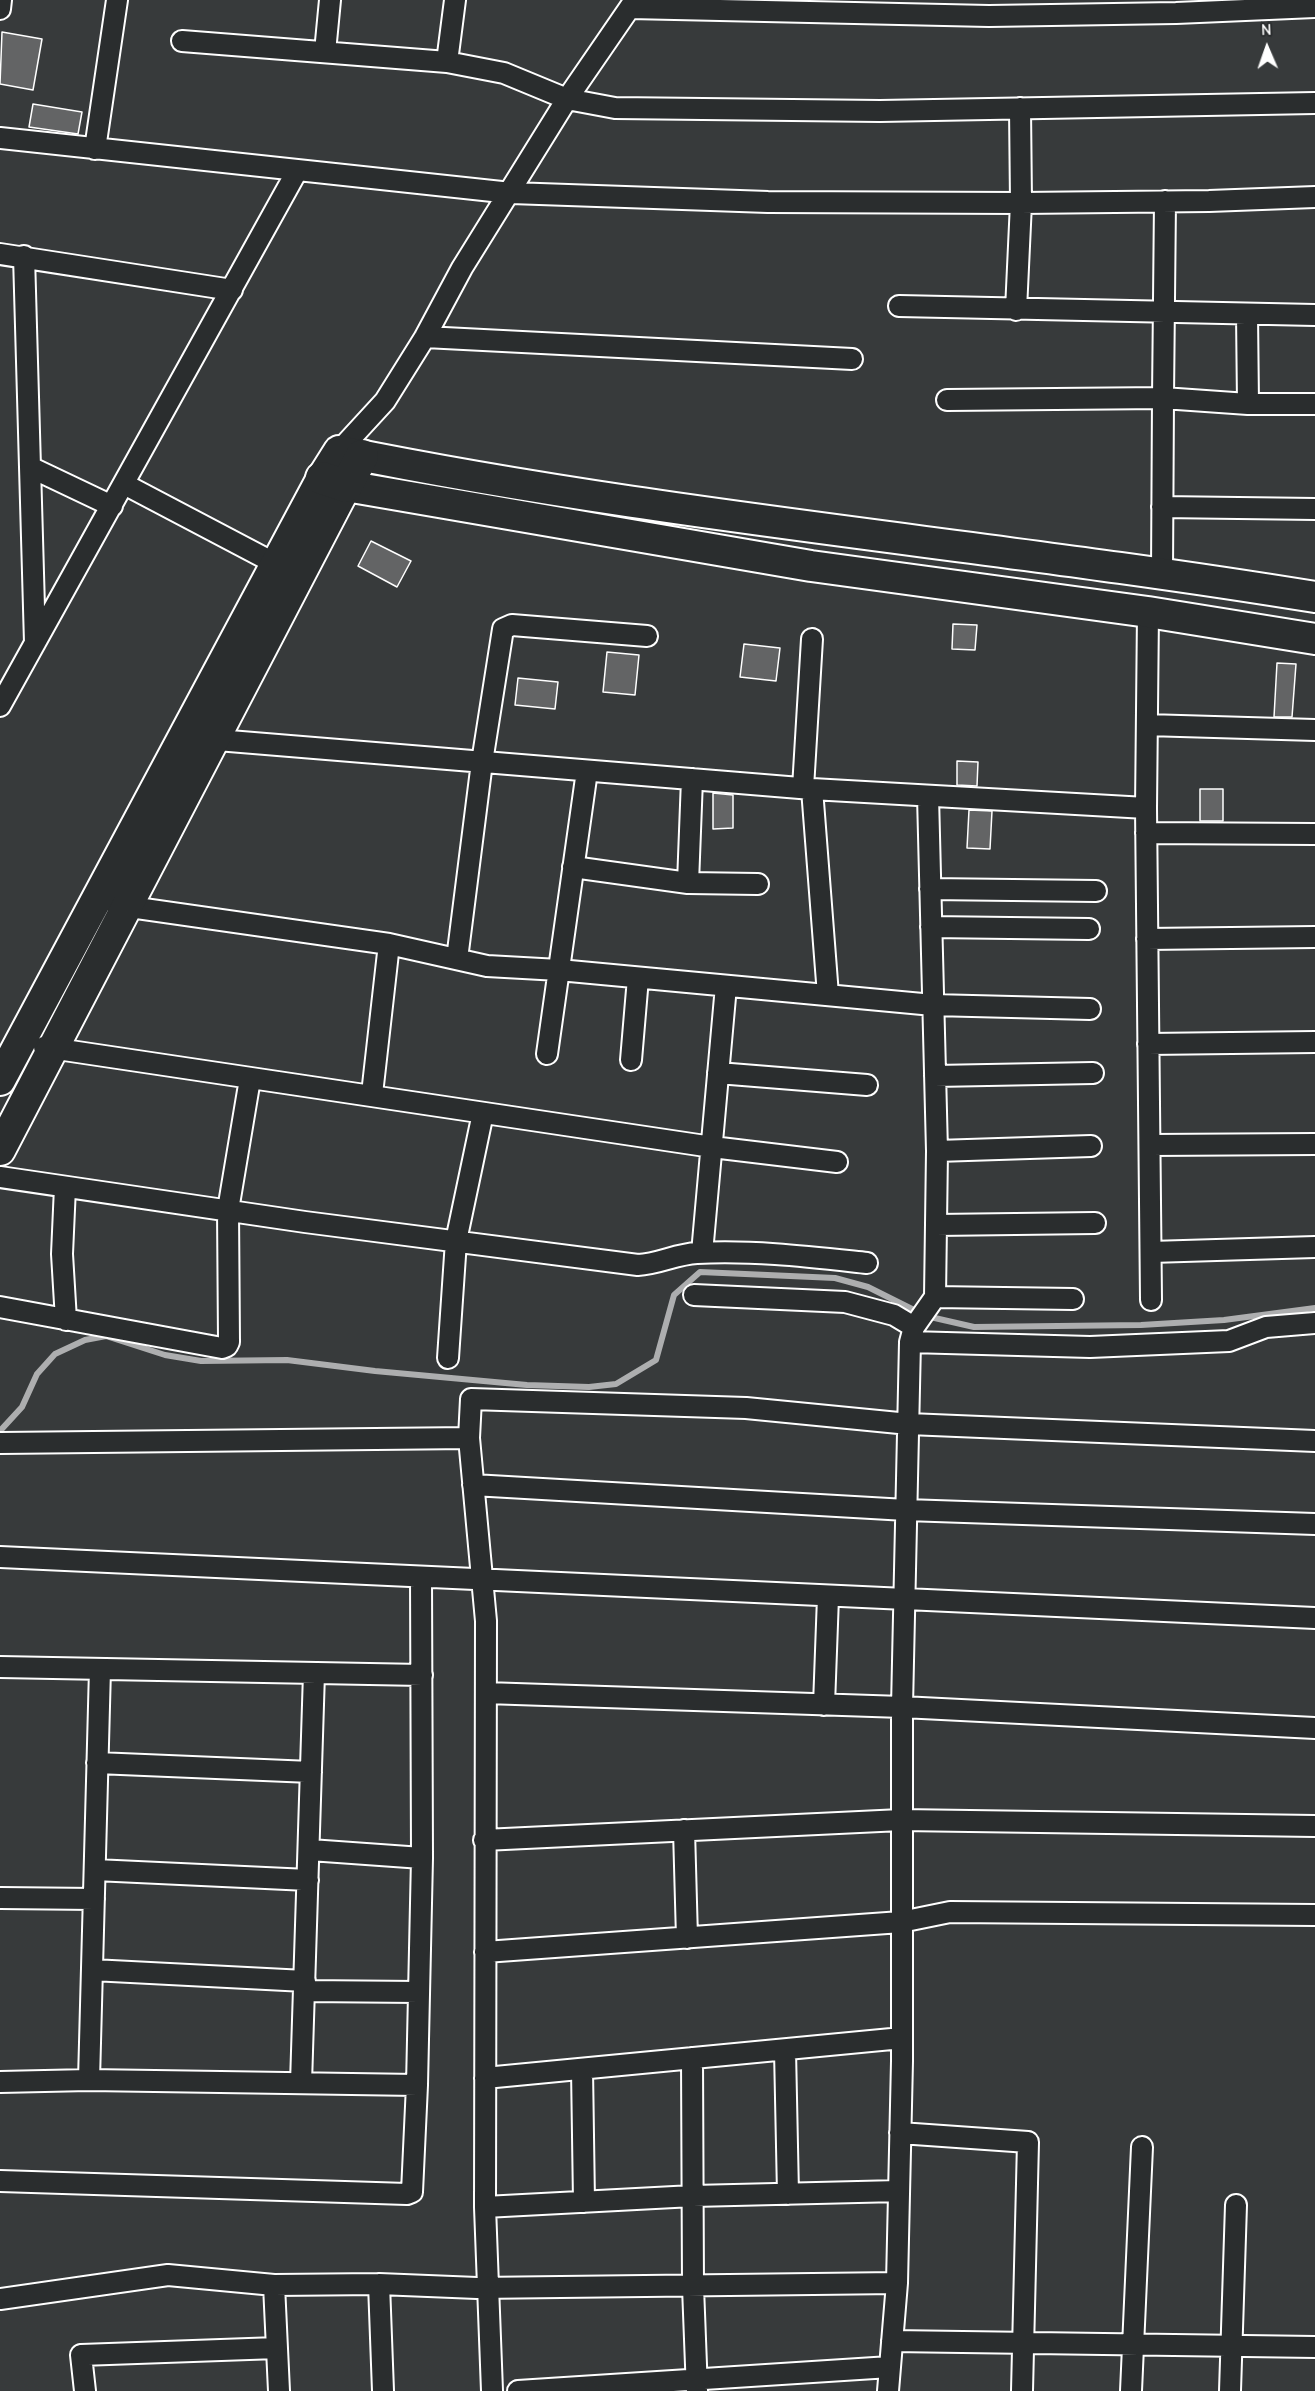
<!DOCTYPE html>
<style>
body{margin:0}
#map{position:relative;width:1315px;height:2391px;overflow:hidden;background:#373a3b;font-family:"Comic Neue",sans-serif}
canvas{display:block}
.north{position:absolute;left:1237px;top:18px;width:60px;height:60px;-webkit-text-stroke:4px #2a2d2e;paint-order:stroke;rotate:358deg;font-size:16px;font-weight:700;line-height:24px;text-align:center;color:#fff}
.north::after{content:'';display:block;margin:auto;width:21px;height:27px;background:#fff;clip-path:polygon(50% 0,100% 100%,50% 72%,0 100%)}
</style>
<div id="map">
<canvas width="1315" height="2391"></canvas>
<div class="north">N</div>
</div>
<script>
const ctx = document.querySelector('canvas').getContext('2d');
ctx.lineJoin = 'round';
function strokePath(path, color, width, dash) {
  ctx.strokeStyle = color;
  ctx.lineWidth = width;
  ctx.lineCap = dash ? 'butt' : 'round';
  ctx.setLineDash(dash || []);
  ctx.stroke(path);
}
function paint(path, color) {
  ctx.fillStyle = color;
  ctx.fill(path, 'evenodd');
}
strokePath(new Path2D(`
 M0 1431 22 1407 37 1374 55 1354 85 1340 106 1336 165 1355 201 1361 287 1360 375 1371 527 1385 589 1387 616 1384 656 1360 674 1295 700 1272 835 1278 868 1287 926 1316 974 1327 1141 1325 1224 1320 1315 1308`), '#adaeaf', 6);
const building = new Path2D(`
 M2 32 42 39 33 90 0 84Z
 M33 104 82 112 78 134 29 127Z
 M371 541 411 561 397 587 358 566Z
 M953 624 977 625 975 650 952 649Z
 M744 644 780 648 776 681 740 677Z
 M607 652 639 655 635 695 603 692Z
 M1277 663 1296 664 1292 717H1274Z
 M518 678 558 682 555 709 515 705Z
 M957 761 978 762 977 786 957 785Z
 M1200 789H1223V821H1200Z
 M713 793 733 795V828L713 829Z
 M969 810 992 811 990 849 967 848Z`);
paint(building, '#636465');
strokePath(building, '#fff', 1.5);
const minor = new Path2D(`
 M630 8 989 16 1176 13 1315 7
 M0 9 1 0
 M182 41 447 62 504 73 567 99 615 108 880 111 1315 103
 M325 52 330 0
 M447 62 455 0
 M0 138 511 193 768 202 1021 203 1209 201 1315 197
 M95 149 117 0
 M0 254 232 290
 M24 256 35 643
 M899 306 1315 315
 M1016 310 1021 203 1020 108
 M1247 314 1248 404
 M425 337 852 359
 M947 400 1163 398 1165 201
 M339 451 385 401 425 337 462 268 567 99 635 0
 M30 467 112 506
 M124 484 276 564
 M1162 507 1315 509
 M1162 572 1163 398 1248 404H1315
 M0 706 297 171
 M1147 725 1315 730
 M205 739 812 789 1146 808 1148 612
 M803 788 812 639
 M812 789 828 995
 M1146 808 1151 1300
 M1146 833 1315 834
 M573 867 688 883 758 884
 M688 883 692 779
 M930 889 1096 891
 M116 905 389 944 487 966 559 970 933 1005 1090 1009
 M931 927 1089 929
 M1147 939 1315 937
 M457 959 482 762 503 629 512 625 647 636
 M1148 1044 1315 1042
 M44 1047 712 1147 837 1162
 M547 1054 587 771
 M631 1060 638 978
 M718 1073 867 1085
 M935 1076 1093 1073
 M372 1094 389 944
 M1150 1145 1315 1144
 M937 1151 1091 1146
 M0 1177 305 1222 638 1265C659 1264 676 1254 697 1253 754 1250 811 1257 867 1263
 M65 1187 62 1254 66 1320
 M936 1225 1095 1223
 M1151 1252 1315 1247
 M702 1253 726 986
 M694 1295 845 1302 894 1315 914 1327
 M935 1297 1073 1299
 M0 1307 222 1348 227 1346 229 1342 228 1210 250 1079
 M910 1342 1090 1347 1229 1341 1266 1327 1315 1323
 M448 1358 456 1241 483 1113
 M0 1443 469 1438
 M473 1485 906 1510 1315 1524
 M0 1557 1315 1618
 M0 1667 422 1675
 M100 1669 89 2080 417 2085
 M486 1693 902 1707 1315 1728
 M824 1705 828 1597
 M97 1763 311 1772
 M684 1830 687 1938
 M484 1840 901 1820 1315 1826
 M310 1850 422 1858
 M95 1870 308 1880
 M0 1898 94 1899
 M485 1952 901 1922 950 1912 1315 1915
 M92 1970 305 1981
 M304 1991 419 1992
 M785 2050 788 2194
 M692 2058 693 2287 697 2391
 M582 2069 584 2202
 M485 2078 902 2038
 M0 2082 89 2080
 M301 2083 314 1673
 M900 2133 1028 2142 1022 2391
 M0 2181 407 2194 412 2192 417 2085 422 1858 421 1578
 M485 2207 693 2196 899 2191
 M379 2284 383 2391
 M274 2285 279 2391
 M0 2299 168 2275 274 2285 379 2284 477 2288 897 2283 902 2061V1707L910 1342 914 1327 935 1297 937 1151 928 796
 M892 2341 1315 2347
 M85 2391 81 2355 277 2348
 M492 2391 485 2207 486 1621 469 1438 471 1399 746 1408 909 1424 1315 1441
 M518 2391 890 2367
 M888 2391 897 2283
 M1131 2391 1142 2147
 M1230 2391 1236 2205`);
const primary = new Path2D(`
 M0 1080 322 478 339 451C662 517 990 544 1315 597
 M0 1150 346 486 811 566 1148 612 1315 639`);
const trunk = new Path2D(`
 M322 478 346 486 362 456`);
strokePath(minor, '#fff', 24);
strokePath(primary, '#fff', 34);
strokePath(trunk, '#fff', 36);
strokePath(minor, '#2a2d2e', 20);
strokePath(primary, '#2a2d2e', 30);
strokePath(trunk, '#2a2d2e', 32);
</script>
